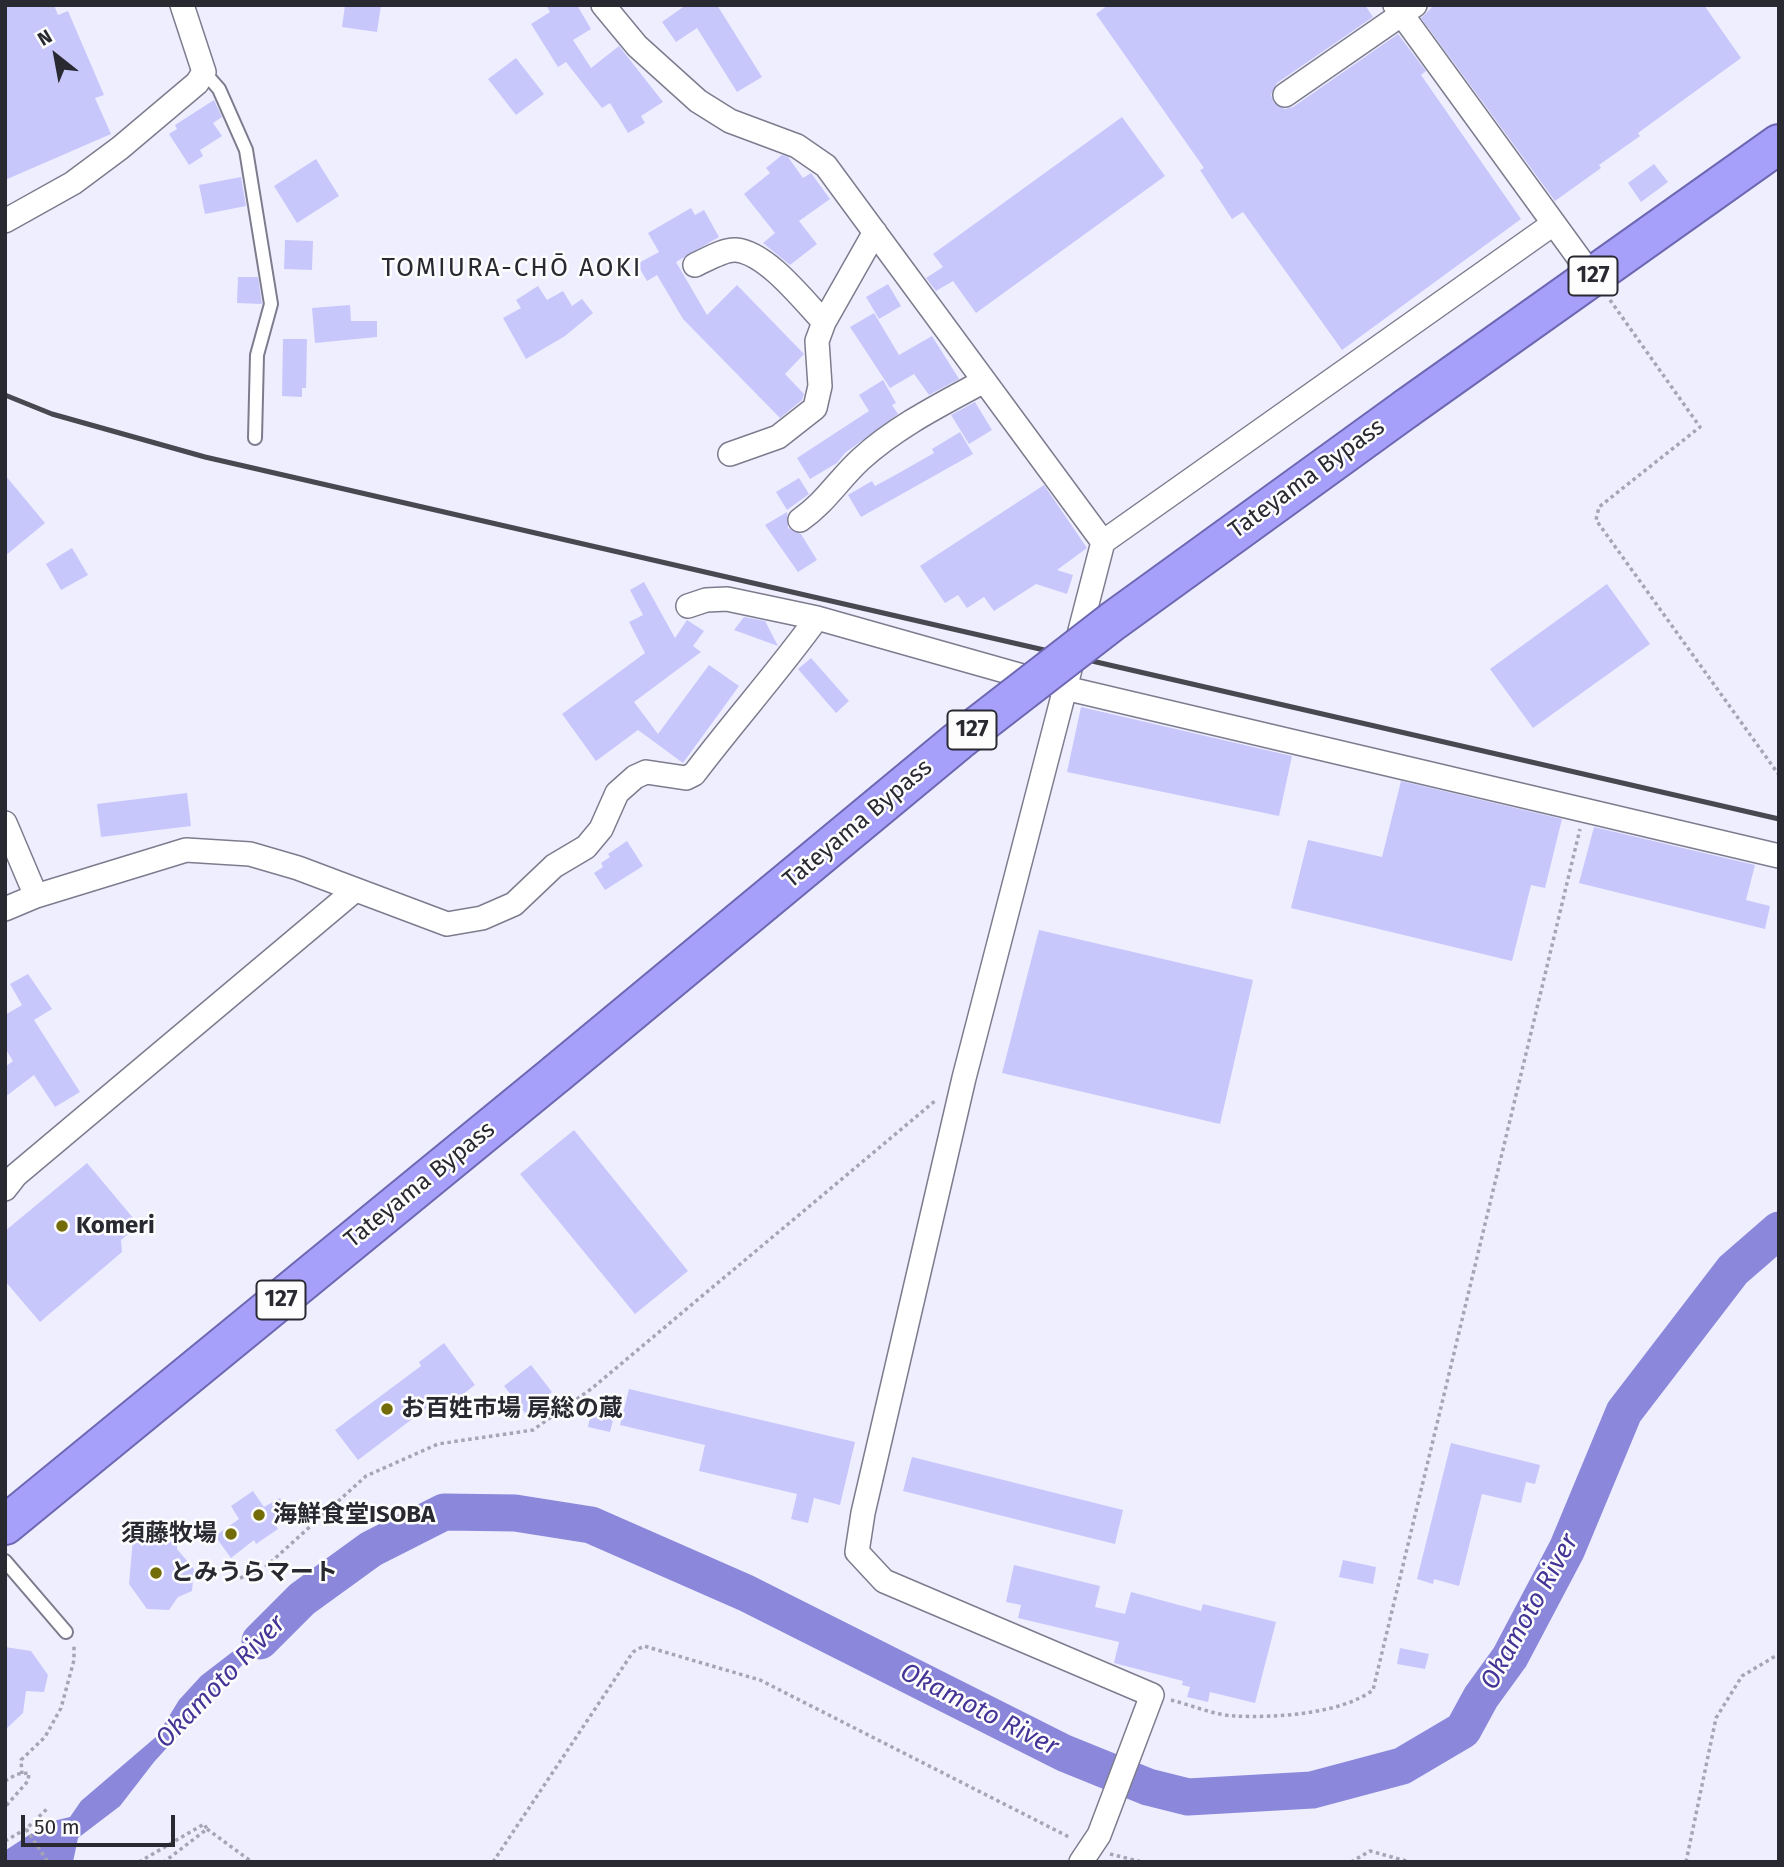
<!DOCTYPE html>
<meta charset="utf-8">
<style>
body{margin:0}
#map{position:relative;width:1784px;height:1867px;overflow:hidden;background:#eef;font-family:"Fira Sans",sans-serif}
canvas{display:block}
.frame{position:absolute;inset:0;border:7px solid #292931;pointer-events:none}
.north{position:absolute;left:21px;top:21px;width:70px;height:70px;-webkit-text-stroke:5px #fdfdfd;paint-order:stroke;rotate:329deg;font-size:19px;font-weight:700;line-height:28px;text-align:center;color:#292931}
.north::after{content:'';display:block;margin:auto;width:24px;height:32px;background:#292931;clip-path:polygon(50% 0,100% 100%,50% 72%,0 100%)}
.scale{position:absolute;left:21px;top:1815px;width:154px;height:32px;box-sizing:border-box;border:4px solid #292931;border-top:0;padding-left:9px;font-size:21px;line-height:24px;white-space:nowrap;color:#292931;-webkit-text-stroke:5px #fdfdfd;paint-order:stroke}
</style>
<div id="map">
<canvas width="1784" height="1867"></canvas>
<div class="frame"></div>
<div class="north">N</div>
<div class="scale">50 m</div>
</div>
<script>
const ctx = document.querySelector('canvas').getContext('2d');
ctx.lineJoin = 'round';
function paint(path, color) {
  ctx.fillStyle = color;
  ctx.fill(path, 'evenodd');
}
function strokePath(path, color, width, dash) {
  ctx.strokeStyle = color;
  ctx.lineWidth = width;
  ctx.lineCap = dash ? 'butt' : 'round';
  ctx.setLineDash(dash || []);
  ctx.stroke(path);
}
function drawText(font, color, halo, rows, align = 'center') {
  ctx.font = font + ' "Fira Sans","Noto Sans JP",sans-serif';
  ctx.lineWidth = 5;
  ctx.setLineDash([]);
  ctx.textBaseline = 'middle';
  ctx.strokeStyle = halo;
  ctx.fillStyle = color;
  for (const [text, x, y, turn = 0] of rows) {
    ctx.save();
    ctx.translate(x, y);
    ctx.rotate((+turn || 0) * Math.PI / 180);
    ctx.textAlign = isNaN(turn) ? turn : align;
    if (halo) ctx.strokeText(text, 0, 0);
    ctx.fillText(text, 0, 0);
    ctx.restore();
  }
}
paint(new Path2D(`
 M296 1603 283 1626 243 1664 154 1762 120 1806 78 1838 73 1862H5L6 1850 49 1822 70 1817 81 1801 157 1736 179 1700 201 1676Z`), '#8b87da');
strokePath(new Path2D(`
 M260 1641 302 1599 371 1549 444 1512 515 1513 591 1525 746 1593 1064 1753 1148 1787 1188 1797 1312 1790 1402 1766 1463 1730 1481 1697 1510 1657 1567 1549 1624 1412 1733 1270 1779 1230`), '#8b87da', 37);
paint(new Path2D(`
 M5 5H54L58 15 68 11 104 95 95 98 111 134 5 180Z
 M345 5H381L377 32 342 27Z
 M546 5H577L591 29 573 40 591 68 619 46 663 102 641 116 645 123 628 133 610 103 602 108 566 62 558 67 531 24 550 12Z
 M686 5H717L762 77 737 92 697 28 676 42 662 22Z
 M1108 5H1365L1373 17 1277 83 1271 95 1274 103 1285 109 1293 107 1398 34 1426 71 1421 75 1521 219 1342 350 1243 212 1232 219 1200 170 1204 168 1096 14Z
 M1434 5H1704L1741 58 1638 133 1640 136 1599 165 1601 168 1555 201 1421 18Z
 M516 58 544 94 516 115 488 79Z
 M214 100 222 117 213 123 222 136 200 150 203 156 189 165 169 134 177 129 175 125Z
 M1122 117 1165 176 976 313 953 281 936 291 926 278 943 267 933 254Z
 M782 155 788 157 803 178 811 173 830 199 799 221 817 244 790 265 763 243 775 233 744 194 770 173 766 168Z
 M316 159 339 196 297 223 274 186Z
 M1654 164 1668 182 1641 202 1628 183Z
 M241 177 246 206 205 214 199 185Z
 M691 208 695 215 704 210 719 237 676 262 707 315 737 285 804 354 785 374 804 394 802 400 780 418 683 319 657 275 647 281 637 264 659 252 648 233Z
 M285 240 313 241 312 270 284 269Z
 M238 277H258L262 304 237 303Z
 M888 284 901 306 879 319 866 297Z
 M538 286 547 300 563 291 572 306 582 299 593 313 565 336 526 359 503 318 521 308 516 300Z
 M350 305 351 321H377V337L315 343 312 308Z
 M874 313 899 355 932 336 959 379 929 395 914 374 890 388 850 327Z
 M283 339H307L306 388H302V397L282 396Z
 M883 380 896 403 892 405 898 414 845 453 837 463 810 479 797 458 869 411 859 395Z
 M975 402 992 430 969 444 951 415Z
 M960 432 973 454 861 517 848 495 872 481 875 486 899 473 934 453 932 449Z
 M5 475 45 523 5 556Z
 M799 478 809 494 787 510 776 492Z
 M1044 485 1087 548 1057 570 1073 575 1067 594 1036 584 994 611 984 597 967 608 958 595 945 603 920 566Z
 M787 512 788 528 801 534 817 560 798 572 765 525Z
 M72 548 88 575 61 590 46 564Z
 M644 582 675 638 687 620 704 631 693 646 701 652 634 702 658 734 709 665 739 686 683 763 638 730 596 761 562 714 645 653 629 622 643 615 630 590Z
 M1607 584 1650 644 1533 728 1490 669Z
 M744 617 765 621 778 646 734 630Z
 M811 658 849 701 836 713 798 669Z
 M1081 707 1292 756 1279 816 1067 772Z
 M1401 781 1562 819 1545 888 1531 885 1512 961 1291 908 1308 840 1382 857Z
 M187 793 191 826 101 837 97 804Z
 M1594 827 1755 865 1746 900 1770 906 1765 929 1579 883Z
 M627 841 643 866 605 890 594 873 603 867 601 863 610 857 608 854Z
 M1039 930 1253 980 1220 1124 1002 1073Z
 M28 974 52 1009 34 1020 80 1092 55 1107 34 1075 5 1097V1067L13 1061 5 1048V1015L22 1005 10 984Z
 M574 1130 688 1271 635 1314 520 1174Z
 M87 1163 139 1225 121 1240 122 1252 40 1322 5 1281V1231Z
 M444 1343 475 1385 450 1404 444 1395 358 1460 335 1430 421 1366 419 1362Z
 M531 1365 552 1392 525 1413 504 1386Z
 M629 1389 855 1442 840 1505 814 1498 808 1523 791 1519 797 1494 699 1471 705 1445 620 1425Z
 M592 1408 615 1413 610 1432 588 1427Z
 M1451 1443 1540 1465 1535 1484 1526 1482 1521 1503 1482 1494 1459 1586 1434 1579 1433 1584 1417 1579Z
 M912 1457 1123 1510 1115 1544 903 1491Z
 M253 1491 264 1507 280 1498 289 1513 274 1522 278 1529 256 1544 254 1540 231 1558 215 1536 239 1519 231 1506Z
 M133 1539 177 1542V1549L194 1569 192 1591 178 1597 169 1610 147 1609 129 1584Z
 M1343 1560 1376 1567 1373 1584 1339 1577Z
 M1014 1565 1100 1586 1095 1607 1125 1614 1131 1592 1201 1611 1203 1604 1276 1622 1255 1703 1210 1692 1208 1702 1187 1697 1190 1687 1182 1685 1183 1681 1114 1663 1119 1642 1018 1618 1021 1605 1006 1602Z
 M5 1647 31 1651 48 1675 44 1692 26 1691 23 1713 5 1730Z
 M1400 1648 1429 1654 1425 1669 1397 1664Z`), '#c8c7fc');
const service = new Path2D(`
 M204 72 219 89 246 150 271 304 257 355 255 438
 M5 1561 66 1632`);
const minor = new Path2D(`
 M603 5 637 46 698 101 730 121 797 146 826 166 1103 542
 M1395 5 1592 276
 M1285 95 1415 5
 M5 221 73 183 120 148 197 83 204 72 182 5
 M695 265C706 260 724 249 736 250 767 253 803 300 824 322
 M730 454 778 437 815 408 820 386 817 341 824 322 875 232
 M800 520C825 503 839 479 861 459 897 426 942 404 984 381
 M688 606 706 600 727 599 817 618 1065 688 1779 856
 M5 823 36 896
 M5 909 36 896 186 850 250 854 298 868 447 924 482 918 514 904 554 866 586 847 601 829 617 793 635 777 646 772 686 778 694 774C734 721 778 672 817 618
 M5 1189 16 1175 354 891
 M1081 1862 1099 1835 1152 1695 884 1581 857 1552 863 1513 964 1078 1103 542 1553 224`);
const trunk = new Path2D(`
 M1407 408 1779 144
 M5 1525 556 1074`);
strokePath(service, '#7c7c8e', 16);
strokePath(minor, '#7c7c8e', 26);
strokePath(trunk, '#6d67b2', 42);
strokePath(new Path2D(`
 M1610 300 1700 427 1599 507 1596 520 1779 775
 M240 1578 261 1571 366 1476 438 1444 533 1430 591 1389 935 1101
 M1171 1700C1191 1705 1214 1715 1235 1716 1275 1718 1341 1714 1373 1690L1580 829
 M22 1774 21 1760 45 1737 61 1708 74 1660V1646
 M5 1781 17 1774 29 1773 28 1781 5 1807
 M26 1829 48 1862
 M207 1829 252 1862
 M5 1841 26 1829 49 1807
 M1110 1854 1142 1862
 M139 1862 204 1824 207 1829 164 1862
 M493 1862 633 1652 644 1646 760 1680 1071 1838
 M1351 1862 1370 1851 1410 1862
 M1686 1862 1716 1718 1742 1676 1779 1654`), '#a5a5b3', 3.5, [3.5, 3.5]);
strokePath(service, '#fff', 12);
strokePath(minor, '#fff', 23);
strokePath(trunk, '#a7a0fa', 38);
strokePath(new Path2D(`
 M5 395 52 414 205 457 1779 819`), '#484851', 5);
const trunkBridge = new Path2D(`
 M556 1074 958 741 1113 621 1407 408`);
strokePath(trunkBridge, '#6d67b2', 42, []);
strokePath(trunkBridge, '#a7a0fa', 38);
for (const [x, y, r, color] of [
 [62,1226,7,"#736c09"],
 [387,1409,7,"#736c09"],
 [259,1515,7,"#736c09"],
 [231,1534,7,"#736c09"],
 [156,1573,7,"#736c09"]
]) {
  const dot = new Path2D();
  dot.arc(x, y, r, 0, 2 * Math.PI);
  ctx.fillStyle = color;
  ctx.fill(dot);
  strokePath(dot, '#fdfdfd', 2.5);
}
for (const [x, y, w] of [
 [1593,276,49],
 [972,730,49],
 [281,1300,49]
]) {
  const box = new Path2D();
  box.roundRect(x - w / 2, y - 19.5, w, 39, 5);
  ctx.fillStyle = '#fdfdfd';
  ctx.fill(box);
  strokePath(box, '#292931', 2);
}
drawText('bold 23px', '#292931', null, [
 ["127",1593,276],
 ["127",972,730],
 ["127",281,1300]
]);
drawText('24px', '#292931', '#fdfdfd', [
 ["Tateyama Bypass",1307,479,-36],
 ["Tateyama Bypass",858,824,-40],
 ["Tateyama Bypass",420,1185,-39]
]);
drawText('bold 24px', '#292931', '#fdfdfd', [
 ["Komeri",76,1226],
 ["お百姓市場 房総の蔵",401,1409],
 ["海鮮食堂ISOBA",273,1515],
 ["須藤牧場",217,1534,"right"],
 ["とみうらマート",170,1573]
], 'left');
ctx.letterSpacing = '2px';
drawText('26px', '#292931', '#fdfdfd', [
 ["TOMIURA-CHŌ AOKI",512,269]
]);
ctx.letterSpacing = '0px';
drawText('italic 26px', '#443495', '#fdfdfd', [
 ["Okamoto River",1530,1612,-61],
 ["Okamoto River",221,1682,-46],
 ["Okamoto River",979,1710,27]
]);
</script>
